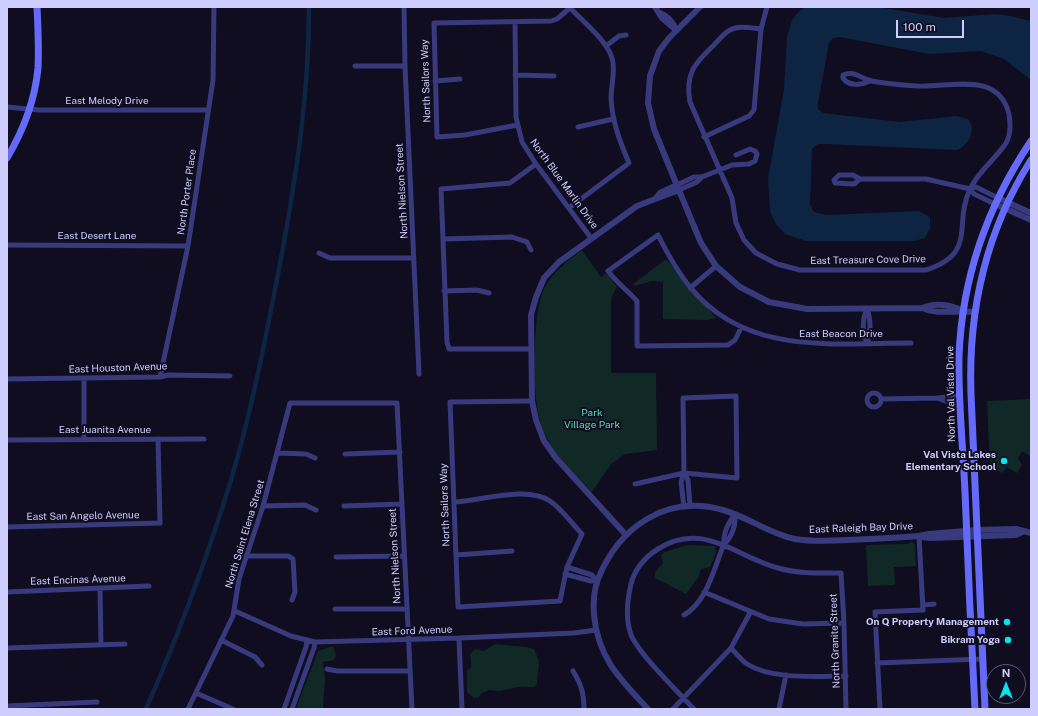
<!DOCTYPE html>
<style>
body{margin:0}
#map{position:relative;width:1038px;height:716px;overflow:hidden;background:#0f0d1f;font-family:"Public Sans",sans-serif}
canvas{display:block}
.frame{position:absolute;inset:0;border:8px solid #cfccfe;pointer-events:none}
.north{position:absolute;left:986px;top:664px;width:40px;height:40px;box-sizing:border-box;background:#0f0d1f;border:1px solid #5c5978;border-radius:50%;rotate:0deg;font-size:11px;font-weight:700;line-height:16px;text-align:center;color:#cfccfe}
.north::after{content:'';display:block;margin:auto;width:14px;height:18px;background:#06e5ef;clip-path:polygon(50% 0,100% 100%,50% 72%,0 100%)}
.scale{position:absolute;left:896px;top:20px;width:68px;height:18px;box-sizing:border-box;border:2px solid #cfccfe;border-top:0;padding-left:5px;font-size:12px;line-height:14px;white-space:nowrap;color:#cfccfe;-webkit-text-stroke:3px #0f0d1f;paint-order:stroke}
</style>
<div id="map">
<canvas width="1038" height="716"></canvas>
<div class="frame"></div>
<div class="north">N</div>
<div class="scale">100 m</div>
</div>
<script>
const ctx = document.querySelector('canvas').getContext('2d');
ctx.lineJoin = 'round';
function paint(path, color) {
  ctx.fillStyle = color;
  ctx.fill(path, 'evenodd');
}
function strokePath(path, color, width, dash) {
  ctx.strokeStyle = color;
  ctx.lineWidth = width;
  ctx.lineCap = dash ? 'butt' : 'round';
  ctx.setLineDash(dash || []);
  ctx.stroke(path);
}
function drawText(font, color, halo, rows, align = 'center') {
  ctx.font = font + ' "Public Sans",sans-serif';
  ctx.lineWidth = 4;
  ctx.setLineDash([]);
  ctx.textBaseline = 'middle';
  ctx.strokeStyle = halo;
  ctx.fillStyle = color;
  for (const [text, x, y, turn = 0] of rows) {
    ctx.save();
    ctx.translate(x, y);
    ctx.rotate((+turn || 0) * Math.PI / 180);
    ctx.textAlign = isNaN(turn) ? turn : align;
    if (halo) ctx.strokeText(text, 0, 0);
    ctx.fillText(text, 0, 0);
    ctx.restore();
  }
}
paint(new Path2D(`
 M582 250 601 277 606 273 617 287 611 298V373H656L657 450 625 454 611 464 592 492C576 475 557 459 547 438 542 429 538 417 537 406 533 379 533 313 544 289 553 272 567 261 582 250Z
 M666 259 716 318 706 320 663 319V282L652 281 635 286 633 284Z
 M1031 399V457L1022 451 1018 458 1022 465 1017 473 1007 467 1002 473 990 467 987 401Z
 M912 542 915 545 916 566 894 567 895 585 868 586 866 545 907 544Z
 M687 545 715 546 716 553 710 567 701 569 699 576 686 594 655 578C653 572 659 568 663 563L661 555 665 552Z
 M495 644 526 647 534 649 539 661 537 684 534 687H518L500 691 489 690 482 693 478 698H474L467 692V671L471 667V661L470 654 475 649 484 651Z
 M333 646 336 656 334 660 323 662 325 678 323 709H296L318 651Z`), '#102926');
paint(new Path2D(`
 M806 7H878L944 18 995 14 1011 16 1031 21V80L1004 59 981 51 929 54 840 37 833 38 829 43 818 103V109L823 113 900 122 956 116 968 119C977 129 969 145 957 150L825 144H818L812 149 810 205 814 212 826 215 919 211 930 217V229L925 238 914 241H806L785 234 775 223 770 211 768 179 784 89 787 37 792 20 799 11Z`), '#0d2443');
strokePath(new Path2D(`
 M146 709C179 634 207 558 231 480 252 410 266 336 280 264 296 179 309 94 309 7`), '#0d2443', 4.5);
strokePath(new Path2D(`
 M404 7 405 66 419 374
 M515 22 516 117 522 142 536 164 591 238
 M761 29C751 28 739 25 730 30 724 33 718 41 714 45 694 64 685 74 690 102L732 198 736 223 744 240 756 253 777 264 800 270H926C978 253 953 225 970 189 978 172 993 161 1004 146 1011 137 1011 126 1009 114 998 70 949 88 917 86 902 85 887 84 872 81 861 79 855 70 843 75V78C849 87 862 85 870 81
 M606 46 619 36 626 35
 M355 66H405
 M515 75 554 76
 M435 81 460 79
 M7 107 39 110H208
 M517 125 465 135 437 137 434 23 551 21 557 19 571 7
 M578 127 613 119
 M704 137 749 116 754 110 761 29 767 7
 M860 179 854 184 835 183 834 180 839 175H853L860 179H926L970 189 974 194 995 204
 M677 185 694 177H702L732 165 749 164 755 161 757 154 755 151 750 149 736 155
 M970 189 976 187 998 198
 M679 190 697 182 702 177
 M569 208 629 163C620 142 612 121 611 98 611 85 616 70 612 58 607 41 583 21 570 8
 M443 239 512 237 527 242 531 250
 M7 245 188 246
 M319 253 330 258H414
 M690 288 716 266
 M444 291 477 290 489 293
 M867 309C862 319 862 333 867 343
 M867 309C871 319 871 333 867 343
 M741 328 735 340 728 345 637 346V301C627 290 616 282 608 271L658 235C667 253 677 271 690 287 746 356 832 343 911 343
 M531 349H449L447 342 441 189 510 183 536 164
 M160 377 188 246 213 80 214 7
 M7 379 160 377 168 375 230 376
 M84 379V439
 M867 400a7 7 0 1 1 14 0a7 7 0 1 1-14 0Z
 M938 398C946 403 953 402 960 398
 M881 399 938 398 954 396 960 398
 M7 440 204 439
 M278 453 306 454 315 458
 M345 454 400 452
 M684 473 688 480 690 506
 M635 484 684 473 737 478 736 396 683 398 684 473 681 482 684 507
 M454 502C480 501 527 485 550 501 562 509 572 524 582 534L567 567 560 601 458 607 450 402 532 401
 M263 506 305 505 316 510
 M344 506 402 504
 M7 527 160 523 158 439
 M724 544C732 537 736 525 735 515
 M456 555 512 551
 M246 556H288L293 559 295 592 292 600
 M336 557 404 556
 M567 567 592 575 597 581
 M565 574 591 581H597
 M100 588 101 645
 M7 592 149 586
 M704 592 769 619 803 624 844 623
 M923 605 934 604
 M335 609H406
 M235 611 291 636 315 642 459 638 574 633 596 630
 M684 615C707 602 714 568 724 544 723 534 728 522 735 515
 M459 638 462 709
 M221 640 255 657 262 665
 M7 648 125 644
 M731 648C736 653 741 660 747 664 772 680 817 676 846 676
 M877 663 983 659
 M327 669 337 671H409
 M573 671C581 684 584 693 584 709
 M196 693 233 709
 M7 706 97 702
 M188 709 233 616 239 579 263 506 290 403H397L412 709
 M284 709 306 647 307 641
 M292 709 314 648 315 642
 M673 709 731 648 750 613
 M694 709C678 692 639 654 631 635 625 618 627 601 631 584 635 569 645 557 658 549 703 520 736 557 778 568 799 574 819 573 841 573L844 623 846 709
 M779 709 786 675
 M880 709 875 612 923 610 919 536`), '#393a7d', 5);
strokePath(new Path2D(`
 M655 7 662 18 676 30
 M700 7 669 38 659 51 650 76 648 103 654 129 678 188 701 243 716 266 740 287 769 302 807 309 923 308C935 302 952 305 963 311
 M660 13C668 16 673 22 676 30
 M656 198 660 193 677 185
 M998 198 1031 213
 M995 204 1031 220
 M923 308C935 315 959 310 974 312
 M626 535 556 458 544 441 536 420 532 401 531 315 536 297 544 278 559 262 637 206 679 190
 M922 537 930 538 1016 535 1022 532
 M648 709C620 679 598 658 594 615 593 603 594 590 598 579 619 527 666 494 723 510 748 517 770 534 795 539 812 542 830 541 847 540 871 539 895 538 919 536L929 534 977 530 1016 529 1031 533`), '#393a7d', 6);
strokePath(new Path2D(`
 M7 158C23 131 35 100 38 68 39 48 38 27 37 7
 M975 709C971 637 968 564 965 492 963 447 958 401 959 356 962 278 988 205 1031 141
 M985 709 971 394C968 310 986 231 1031 160`), '#666afb', 7);
for (const [x, y, r, color] of [
 [1004,461,4,"#06e5ef"],
 [1007,622,4,"#06e5ef"],
 [1008,640,4,"#06e5ef"]
]) {
  const dot = new Path2D();
  dot.arc(x, y, r, 0, 2 * Math.PI);
  ctx.fillStyle = color;
  ctx.fill(dot);
  strokePath(dot, '#0f0d1f', 1.5);
}
drawText('10px', '#cfccfe', '#0f0d1f', [
 ["North Sailors Way",426,81,-92],
 ["East Melody Drive",107,101],
 ["North Blue Marlin Drive",564,184,54],
 ["North Nielson Street",402,191,-93],
 ["North Porter Place",187,192,-82],
 ["East Desert Lane",97,236],
 ["East Treasure Cove Drive",868,260,-1],
 ["East Beacon Drive",841,334],
 ["East Houston Avenue",118,368,-2],
 ["North Val Vista Drive",951,394,-91],
 ["East Juanita Avenue",105,430],
 ["North Sailors Way",445,505,-92],
 ["East San Angelo Avenue",83,516,-1],
 ["East Raleigh Bay Drive",861,528,-2],
 ["North Saint Elena Street",245,534,-73],
 ["North Nielson Street",395,556,-93],
 ["East Encinas Avenue",78,580,-2],
 ["East Ford Avenue",412,631,-2],
 ["North Granite Street",835,641,-92]
]);
drawText('10px', '#5adbb4', '#0f0d1f', [
 ["Park",592,413],
 ["Village Park",592,425]
]);
drawText('bold 10px', '#cfccfe', '#0f0d1f', [
 ["Val Vista Lakes",996,455],
 ["Elementary School",996,467],
 ["On Q Property Management",999,622],
 ["Bikram Yoga",1000,640]
], 'right');
</script>
